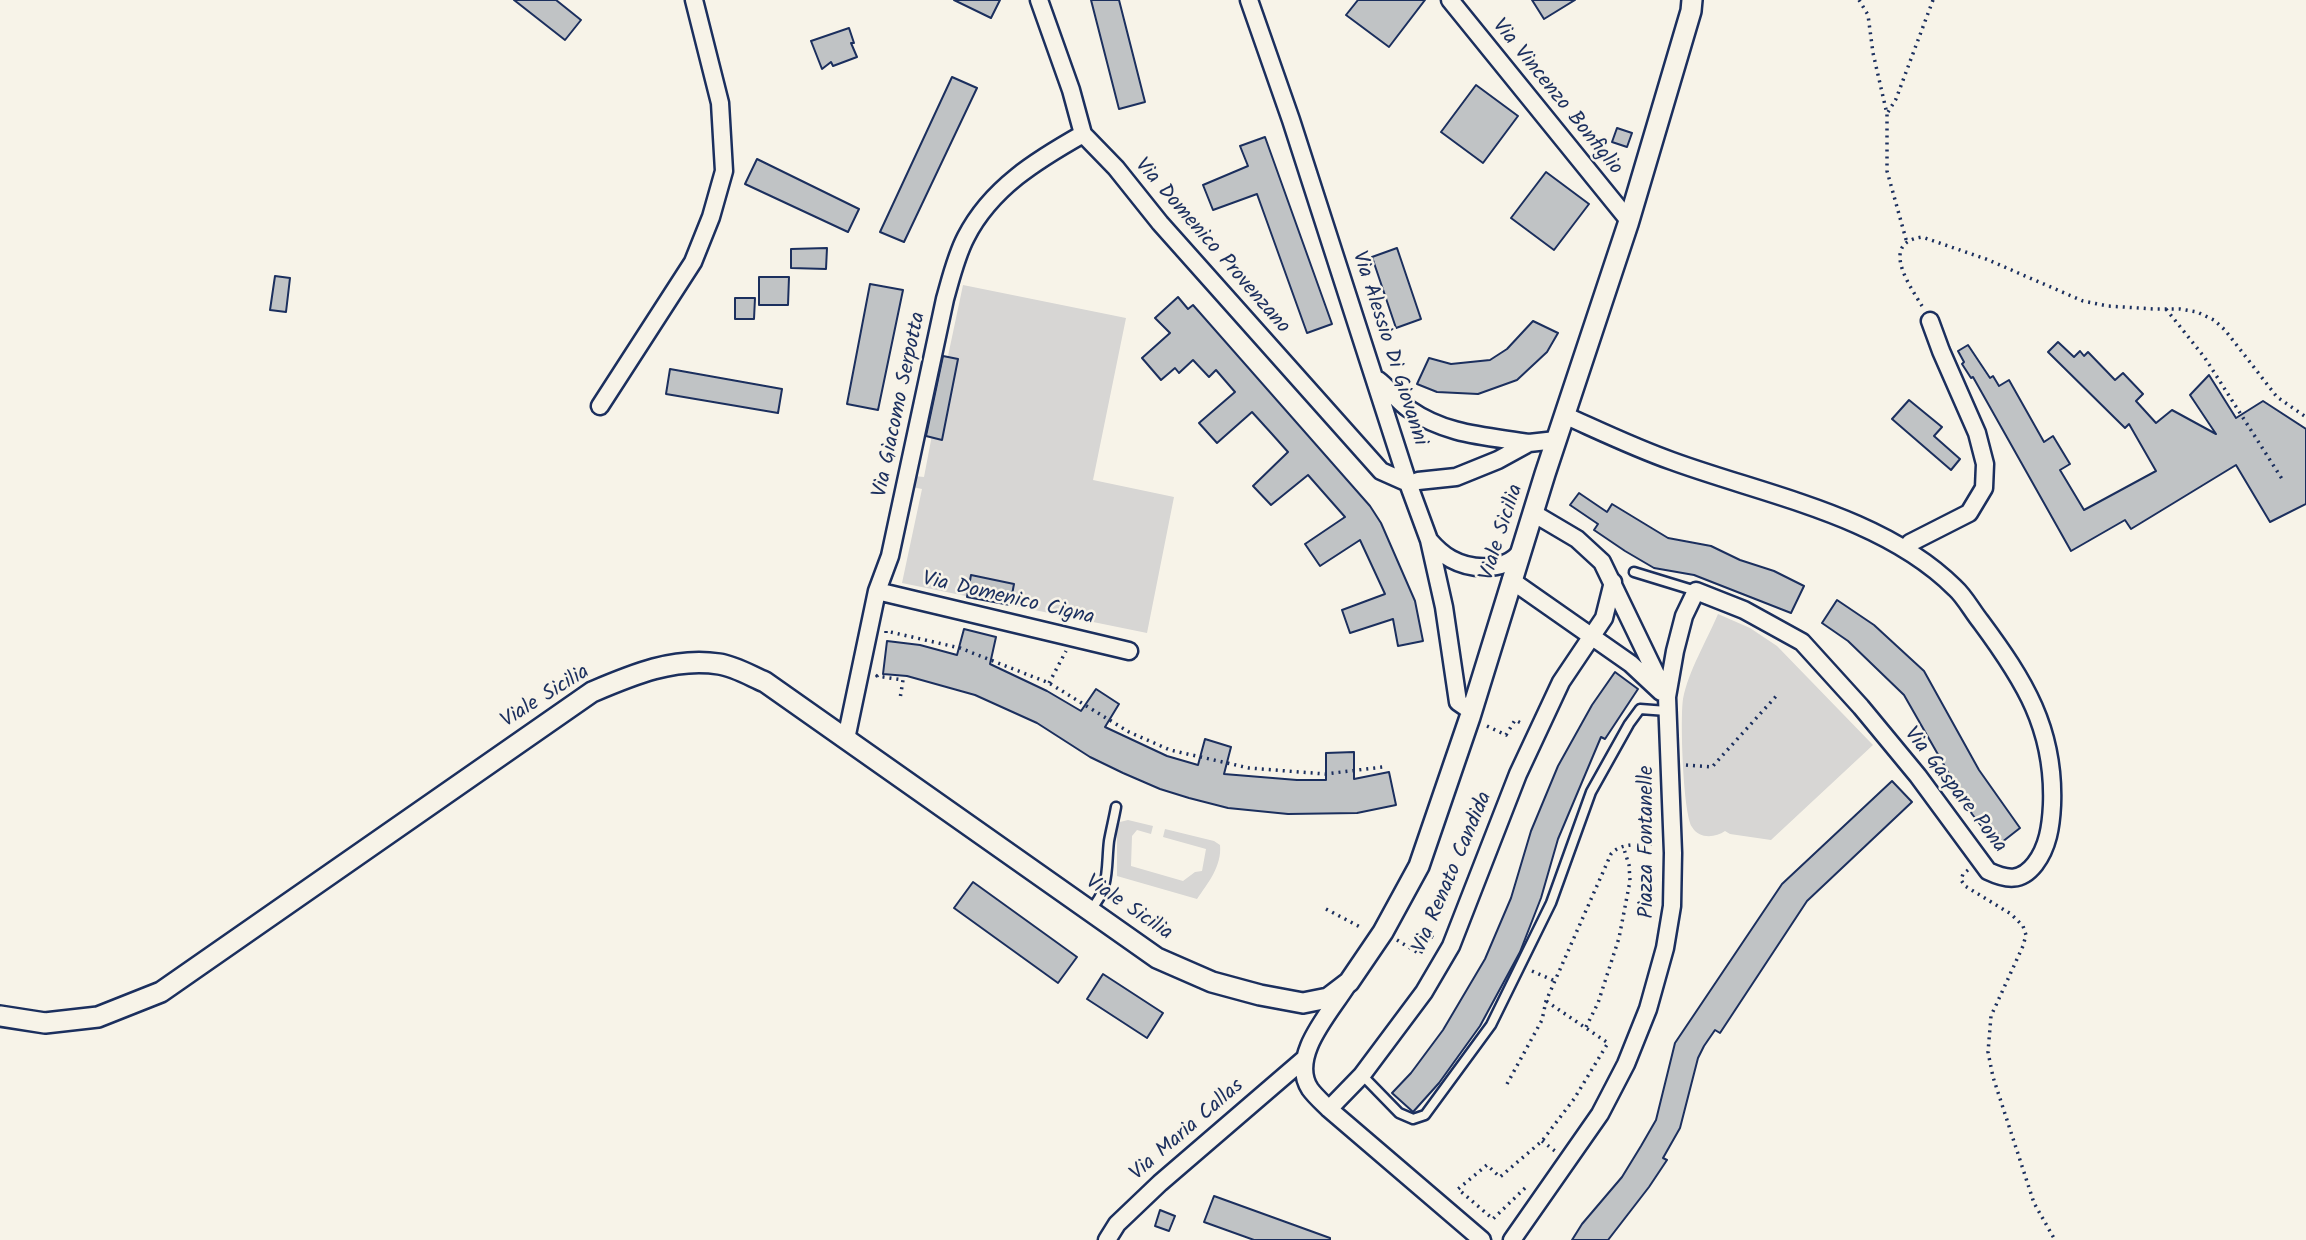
<!DOCTYPE html>
<style>
body{margin:0}
canvas{display:block;background:#f7f3e8}
</style>
<canvas width="2306" height="1240"></canvas>
<script>
const ctx = document.querySelector('canvas').getContext('2d');
ctx.lineJoin = 'round';
function paint(path, color) {
  ctx.fillStyle = color;
  ctx.fill(path, 'evenodd');
}
function strokePath(path, color, width, dash) {
  ctx.strokeStyle = color;
  ctx.lineWidth = width;
  ctx.lineCap = dash ? 'butt' : 'round';
  ctx.setLineDash(dash || []);
  ctx.stroke(path);
}
function drawText(font, color, halo, rows, align = 'center') {
  ctx.font = font + ' Kalam,sans-serif';
  ctx.lineWidth = 5;
  ctx.setLineDash([]);
  ctx.textBaseline = 'middle';
  ctx.strokeStyle = halo;
  ctx.fillStyle = color;
  for (const [text, x, y, turn = 0] of rows) {
    ctx.save();
    ctx.translate(x, y);
    ctx.rotate((+turn || 0) * Math.PI / 180);
    ctx.textAlign = isNaN(turn) ? turn : align;
    if (halo) ctx.strokeText(text, 0, 0);
    ctx.fillText(text, 0, 0);
    ctx.restore();
  }
}
paint(new Path2D(`
 M963 285 1126 318 1093 480 1174 497 1147 633 902 583 922 489 912 487 914 476 924 477 945 367 937 366 939 356H948Z
 M1718 614 1750 628 1777 646 1873 745 1771 840 1730 834 1725 831C1715 838 1699 839 1692 827 1683 813 1680 718 1683 699 1688 672 1707 640 1718 614Z
 M1128 820 1153 826 1151 834 1137 830 1132 836 1131 866 1183 881 1195 872 1202 871 1206 849 1163 837 1165 829 1214 841 1220 845C1222 866 1208 883 1197 899L1117 876V829L1120 822Z`), '#d7d6d4');
const building = new Path2D(`
 M514 0H556L581 20 565 40Z
 M954 0H1000L991 18Z
 M1091 0H1119L1145 102 1119 109Z
 M1358 0H1425L1389 47 1346 15Z
 M1532 0H1575L1544 19Z
 M849 28 854 43H851L857 57 833 66 831 62 822 69 811 41Z
 M952 77 977 88 904 242 880 232Z
 M1476 85 1518 116 1483 163 1441 132Z
 M1617 128 1632 133 1627 147 1612 142Z
 M1265 137 1332 324 1307 333 1257 194 1213 210 1203 185 1248 166 1240 146Z
 M757 159 859 209 848 232 745 184Z
 M1546 172 1589 204 1554 250 1511 218Z
 M827 248 826 269 791 268V249Z
 M1397 248 1421 319 1396 328 1372 257Z
 M275 276 290 278 286 312 270 310Z
 M759 277H789L788 305H759Z
 M870 284 903 290 878 410 847 404Z
 M1178 297 1188 309 1193 305 1370 506 1381 523 1415 601 1423 641 1398 646 1393 619 1350 633 1342 610 1385 594 1360 540 1320 566 1305 544 1345 517 1308 475 1271 505 1253 486 1288 452 1272 434 1252 412 1217 443 1199 423 1235 392 1216 370 1209 377 1193 360 1179 373 1175 368 1161 380 1142 358 1170 333 1155 318Z
 M735 298H755L754 319H735Z
 M1533 321 1558 333 1547 352 1517 380 1478 394 1437 392 1417 384 1429 358 1451 364 1490 360 1507 349Z
 M2058 342 2074 357 2080 351 2084 356 2088 352 2115 380 2123 373 2143 394 2136 401 2156 423 2172 410 2216 434 2190 395 2209 375 2236 418 2263 401 2306 429V504L2270 522 2236 465 2131 529 2125 520 2071 551 1973 377 1971 378 1962 364 1964 362 1958 351 1968 345 1990 378 1993 376 1999 386 2009 380 2044 442 2053 436 2070 464 2060 470 2084 510 2156 471 2129 424 2125 428 2048 352Z
 M943 356 958 359 942 440 926 436Z
 M670 369 782 389 778 413 666 394Z
 M1909 400 1942 427 1934 436 1960 459 1951 470 1892 419Z
 M1579 493 1607 512 1612 504 1668 538 1711 546 1740 560 1774 571 1804 586 1791 613 1694 575 1654 568 1625 551 1594 530 1598 524 1570 505Z
 M971 575 1014 584 1010 605 967 597Z
 M1837 600 1874 625 1924 671 1979 770 2020 828 1997 846 1972 814 1904 695 1848 641 1822 623Z
 M964 629 996 637 990 664 1047 691 1081 711 1096 689 1119 704 1105 727 1167 756 1198 765 1205 739 1231 747 1224 774 1297 780H1326V753L1354 752V779L1389 772 1396 805 1357 813 1288 814 1228 808 1189 798 1160 789 1123 773 1090 757 1037 723 975 695 907 676 883 674 887 641 920 645 957 655Z
 M1615 672 1638 689 1605 739 1601 737 1558 839 1541 898 1520 952 1480 1026 1439 1083 1413 1112 1412 1111 1392 1093 1411 1073 1443 1030 1485 959 1511 898 1531 831 1558 766 1592 705Z
 M1892 781 1912 802 1807 901 1720 1033 1715 1030 1704 1046 1698 1058 1680 1128 1663 1158 1667 1160 1649 1187 1608 1240H1572L1582 1224 1622 1177 1641 1146 1656 1120 1675 1043 1782 884Z
 M973 882 1077 957 1058 983 954 908Z
 M1103 974 1163 1013 1147 1038 1087 999Z
 M1214 1196 1330 1238V1240H1254L1204 1222Z
 M1160 1210 1175 1216 1169 1231 1155 1226Z`);
paint(building, '#c0c3c5');
strokePath(building, '#1b2f5e', 2);
const service = new Path2D(`
 M1634 572 1696 591
 M1091 909C1110 889 1106 866 1109 841 1111 830 1114 818 1116 807
 M1362 1075 1399 1113 1413 1119 1425 1115 1491 1025 1551 903 1591 792 1629 724 1640 709 1667 711`);
const minor = new Path2D(`
 M1039 0 1071 90 1083 134 1116 168 1160 223 1381 471 1408 483
 M1249 0 1291 120 1408 483 1429 540 1444 607 1458 702 1471 711
 M1450 0 1626 217 1628 224
 M1378 380C1389 388 1397 401 1409 409 1446 435 1486 436 1529 443
 M600 406 693 262 711 217 724 171 720 103 694 0
 M1418 481 1456 477 1498 460 1529 443 1556 440
 M1533 513 1577 539 1602 562 1667 697
 M1429 540C1435 547 1442 554 1451 559 1473 571 1509 572 1523 548
 M1906 549 1910 543 1969 513 1984 488 1985 464 1977 433 1941 351 1930 321
 M1511 580 1631 664 1661 692
 M877 591 1129 651
 M846 739 877 591 890 556 945 299C951 278 956 256 966 237 991 188 1037 160 1083 134
 M1346 987C1329 1014 1289 1057 1310 1089 1315 1096 1323 1103 1329 1109L1482 1240
 M1329 1109 1362 1075 1424 992 1451 946 1518 774 1561 682 1604 618 1613 582
 M1107 1240 1117 1224 1160 1183 1303 1060
 M1512 1240 1600 1114 1626 1064 1648 1009 1665 948 1672 906 1673 853 1667 697 1675 651 1684 616 1696 591 1744 610 1802 642 1861 707 1918 776 1988 871C2007 880 2021 882 2035 864 2048 847 2051 826 2052 805 2055 729 2024 680 1981 622 1972 611 1965 597 1955 588 1883 516 1765 495 1672 461 1635 448 1600 431 1564 415`);
const tertiary = new Path2D(`
 M0 1016 45 1023 98 1017 161 992 592 692C632 675 674 657 719 664 734 666 751 676 765 682L1157 958 1212 982 1260 995 1303 1003 1328 998 1349 982 1383 932 1419 866 1470 717 1545 474 1628 224 1691 11 1692 0`);
strokePath(service, '#1b2f5e', 13);
strokePath(minor, '#1b2f5e', 21);
strokePath(tertiary, '#1b2f5e', 24);
strokePath(new Path2D(`
 M1859 0 1868 15 1873 53 1887 114V171L1907 243
 M1888 112 1896 99 1933 0
 M1922 306C1910 286 1879 243 1922 237L1986 259 2083 301 2108 306 2154 309H2180L2197 312 2214 320 2225 330 2277 397 2306 417
 M2166 309 2205 358 2284 482
 M886 633V631L960 648 1049 683 1129 732 1170 750 1249 768 1325 774 1383 767
 M878 675 877 676 903 680 900 699
 M1049 683 1066 651
 M1487 726 1506 735 1515 720 1523 724
 M1686 765 1712 767 1779 693
 M1968 870 1963 874 1961 880 1965 886 2011 914 2023 926 2026 935 2023 946 1991 1016 1988 1052 1993 1077 2034 1203 2055 1240
 M1326 909 1362 928
 M1397 940 1420 954 1430 936 1436 939
 M1532 971 1555 981
 M1586 1027 1598 1003 1619 938 1630 881 1629 865 1623 846
 M1507 1084 1542 1020 1546 1001 1611 854C1621 842 1641 845 1656 844
 M1542 1141 1555 1151
 M1525 1188 1493 1219 1458 1189 1487 1165 1500 1177 1542 1141 1574 1099 1608 1043 1546 1001`), '#1b2f5e', 3.5, [2, 5]);
strokePath(service, '#f7f3e8', 8);
strokePath(minor, '#f7f3e8', 16);
strokePath(tertiary, '#f7f3e8', 19);
drawText('21px', '#1b2f5e', '#f7f3e8', [
 ["Via Vincenzo Bonfiglio",1556,98,51],
 ["Via Domenico Provenzano",1211,247,49],
 ["Via Alessio Di Giovanni",1388,349,72],
 ["Via Giacomo Serpotta",901,405,-78],
 ["Viale Sicilia",1503,533,-72],
 ["Via Domenico Cigna",1008,600,13],
 ["Viale Sicilia",546,698,-32],
 ["Via Gaspare Pona",1954,791,52],
 ["Piazza Fontanelle",1648,842,-90],
 ["Via Renato Candida",1454,873,-67],
 ["Viale Sicilia",1128,909,34],
 ["Via Maria Callas",1188,1131,-41]
]);
</script>
